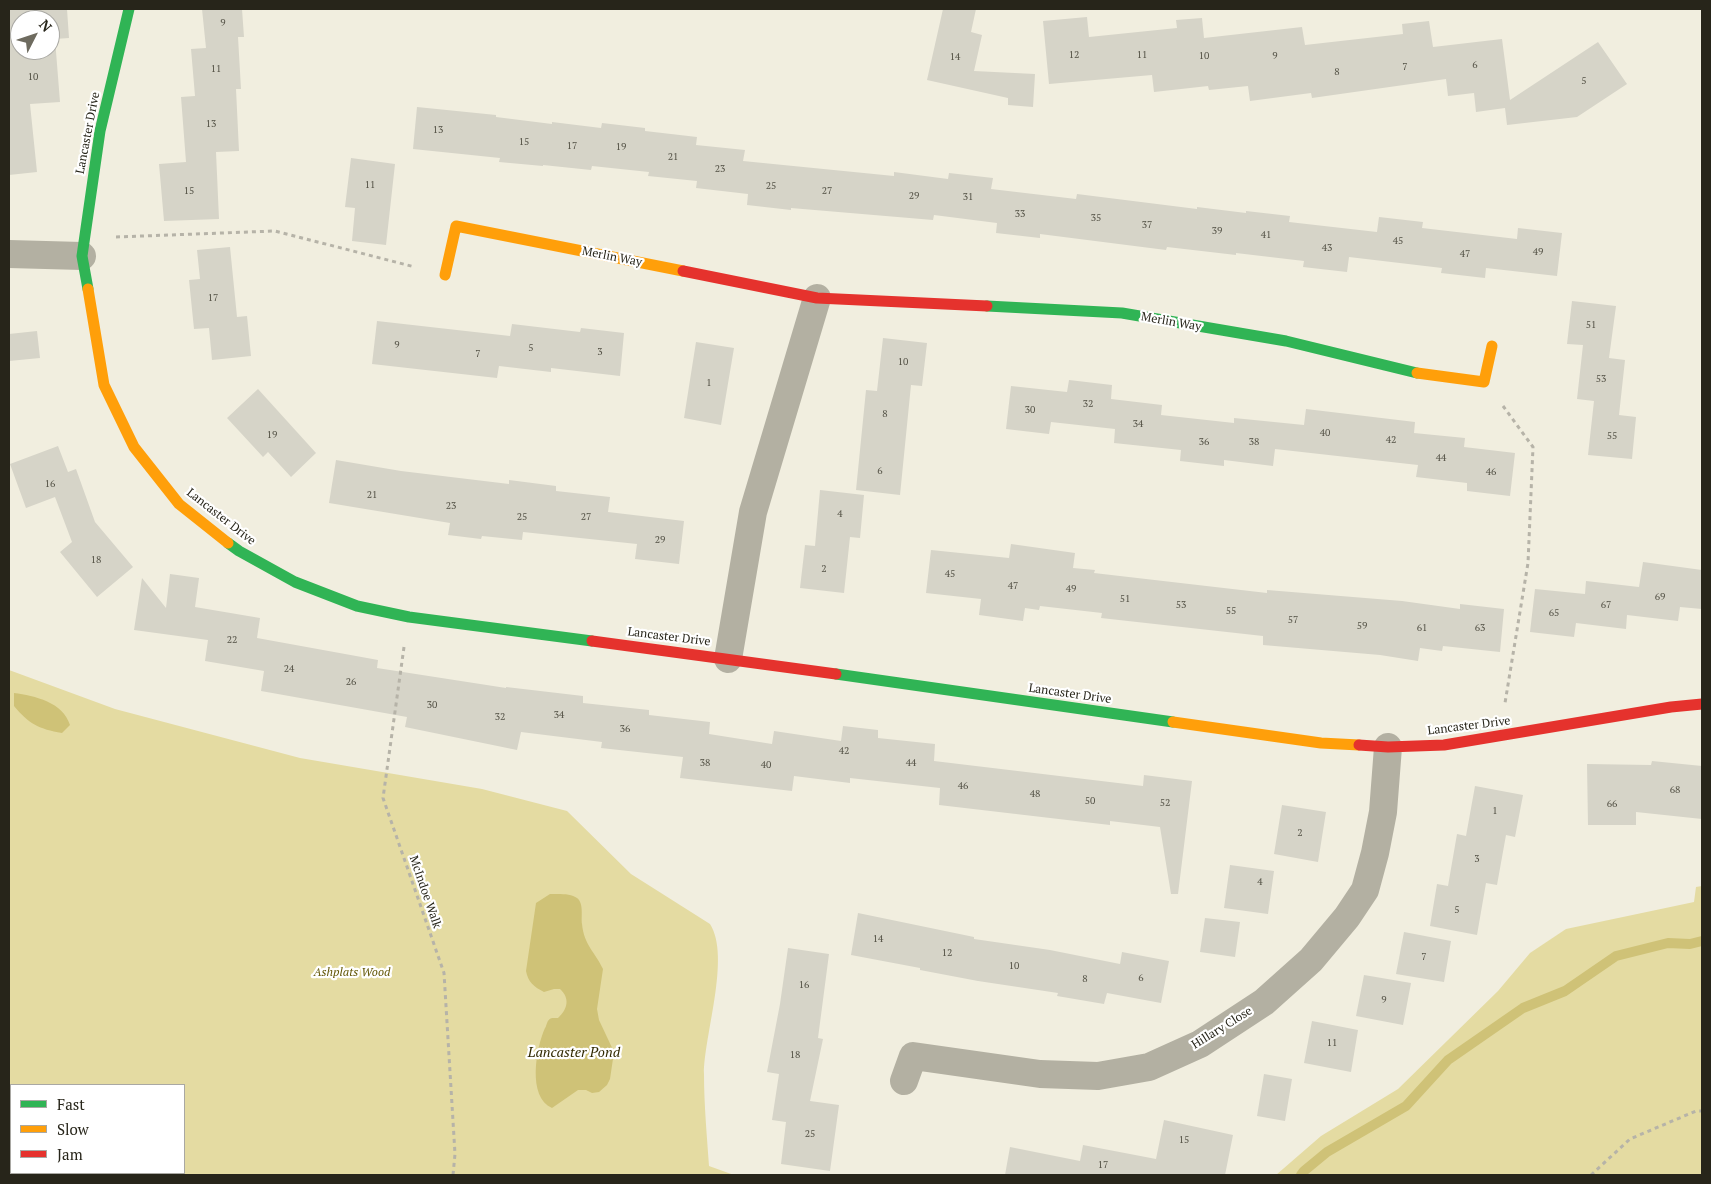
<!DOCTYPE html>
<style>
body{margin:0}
#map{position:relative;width:1711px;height:1184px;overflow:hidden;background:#f1eedf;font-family:"PT Serif",serif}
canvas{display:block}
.frame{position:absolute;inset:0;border:10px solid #27251a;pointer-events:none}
.legend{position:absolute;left:10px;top:1084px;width:175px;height:90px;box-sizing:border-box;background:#fff;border:1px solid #a9a8a3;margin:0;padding:6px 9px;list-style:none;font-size:15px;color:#27251a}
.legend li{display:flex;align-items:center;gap:10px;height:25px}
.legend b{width:25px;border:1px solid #a9a8a3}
.north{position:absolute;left:10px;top:10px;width:50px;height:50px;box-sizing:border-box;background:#fff;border:1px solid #a9a8a3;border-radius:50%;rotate:49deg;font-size:14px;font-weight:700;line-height:20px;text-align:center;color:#27251a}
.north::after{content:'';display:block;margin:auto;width:18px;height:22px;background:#6e6b5f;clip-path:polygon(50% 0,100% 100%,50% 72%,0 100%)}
</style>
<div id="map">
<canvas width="1711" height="1184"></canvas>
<div class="frame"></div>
<ul class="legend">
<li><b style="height:6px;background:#30b455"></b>Fast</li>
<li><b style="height:6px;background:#ff9f0a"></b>Slow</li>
<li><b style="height:6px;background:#e5322d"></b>Jam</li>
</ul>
<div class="north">N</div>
</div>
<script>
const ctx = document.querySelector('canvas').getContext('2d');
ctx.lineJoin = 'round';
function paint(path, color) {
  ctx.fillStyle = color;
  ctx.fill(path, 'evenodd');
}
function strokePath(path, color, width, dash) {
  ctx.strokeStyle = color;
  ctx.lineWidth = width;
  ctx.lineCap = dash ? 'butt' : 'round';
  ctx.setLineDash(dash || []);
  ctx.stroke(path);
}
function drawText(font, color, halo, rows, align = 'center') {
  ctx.font = font + ' "PT Serif",serif';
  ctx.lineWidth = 4.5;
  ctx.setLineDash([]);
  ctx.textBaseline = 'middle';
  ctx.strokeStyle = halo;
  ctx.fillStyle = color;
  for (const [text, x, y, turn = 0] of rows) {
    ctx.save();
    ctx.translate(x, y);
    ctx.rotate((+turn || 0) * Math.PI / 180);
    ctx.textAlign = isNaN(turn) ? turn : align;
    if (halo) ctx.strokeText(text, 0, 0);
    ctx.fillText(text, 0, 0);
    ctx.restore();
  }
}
paint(new Path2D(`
 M9 670 115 709 300 758 482 789 567 811 631 874 710 924C731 957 704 1035 704 1074 704 1105 707 1136 709 1166L734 1175H9ZM11 1085H184V1173H11Z
 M1702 886V1175H1276L1321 1136 1398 1089 1498 991 1530 953 1566 929 1694 902 1696 887Z`), '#e4dba2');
paint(new Path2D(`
 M14 693C35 696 63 702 70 725L62 733C39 729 29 724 14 706Z
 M550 894C558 894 571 893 577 898 584 903 581 917 582 924 584 945 595 952 603 969L597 1009 599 1020 614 1052 610 1079 607 1085 599 1092 592 1093 586 1090H578L552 1108C527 1097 536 1048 545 1028 546 1027 547 1022 548 1021 550 1017 554 1018 558 1018 568 1009 570 998 560 989H554L544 992C534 987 528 982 526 971L536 903Z`), '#cfc277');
strokePath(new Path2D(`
 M1301 1175 1304 1171 1327 1152 1406 1106 1448 1060 1523 1008 1565 991 1616 956 1668 943 1690 944 1702 941`), '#cfc277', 10);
paint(new Path2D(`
 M9 9H67L69 38 55 39 60 102 30 104 37 172 9 175ZM20 20H50V50H20Z
 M202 9H242L244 37H238L241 89H236L239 151 216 152 219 219 164 221 159 164 186 162 181 97 195 96 191 49 206 48Z
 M943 9H976L971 32 982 35 974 71 1035 74 1033 107 1008 105V98L927 80Z
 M1087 17 1089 37 1177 28 1176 20 1202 18 1204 38 1302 27 1305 45 1403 34 1402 24 1429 21 1433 47 1502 39 1510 100 1598 42 1627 84 1577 117 1507 125 1505 108 1476 112 1474 93 1448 96 1446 79 1312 98 1311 93 1250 101 1248 86 1209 90 1208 86 1154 92 1152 75 1049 84 1043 21Z
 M417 107 496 115V117L552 124V122L601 128 602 123 645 128V131L697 137 696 145 745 150 743 161 894 176V172L948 179 949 173 993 178 991 189 1076 199 1077 194 1197 209V207L1246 213V211L1290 216 1289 222 1377 232 1379 217 1423 222 1422 228 1517 239 1518 228 1562 233 1557 276 1486 268 1485 278 1441 273 1442 268 1349 257 1347 272 1303 267 1304 261 1236 253V255L1167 247 1166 250 1040 234V238L996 233 997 223 934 215 933 220 791 208V210L747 205 748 194 696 188 697 181 648 176 649 172 592 166 591 170 543 165V166L499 162 500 158 413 149Z
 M351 158 395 164 386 245 352 241 355 208 345 207Z
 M230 247 237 317 247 316 251 356 212 360 209 328 194 329 189 280 200 279 197 250Z
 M1572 301 1616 306 1609 358 1625 360 1619 415 1636 417 1632 459 1588 455 1594 401 1577 399 1583 345 1567 344Z
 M377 321 510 336 512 324 580 332 581 328 624 333 620 376 551 368V372L499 366 497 378 372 364Z
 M37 331 40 358 9 361V334Z
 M883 338 927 343 922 386 911 385 900 495 856 490 866 390 877 391Z
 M696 342 734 348 721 425 684 418Z
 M1069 380 1112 385 1111 399 1162 405 1161 415 1234 423V418L1304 425 1306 409 1415 422 1414 433 1465 438 1464 447 1515 453 1510 496 1467 491V483L1416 477 1418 465 1275 449 1273 466 1224 460V466L1180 461 1181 450 1114 443 1115 429 1051 422 1049 434 1006 429 1011 386 1067 392Z
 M258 389 316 453 291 477 268 452 263 457 227 418Z
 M58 446 68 472 76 469 95 522 133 567 97 597 60 552 72 542 55 497 26 508 10 464Z
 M336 460 401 471 509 484V480L556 486V491L610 497 608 512 684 521 679 564 635 559 637 544 523 532 522 540 482 536 481 539 448 535 450 523 329 503Z
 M820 490 864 495 860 538 850 537 844 593 800 588 805 545 815 546Z
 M1011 544 1075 553 1073 568 1095 570 1094 573 1267 593V590L1402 601 1460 609V604L1504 609 1500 652 1443 646 1442 651 1420 648 1418 661 1380 655 1263 645V636L1101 618 1102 613 1040 606 1039 610 1025 608 1023 621 979 615 981 599 926 593 931 550 1009 558Z
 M1643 562 1702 570V609L1680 607 1678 621 1627 615 1626 629 1576 623 1574 637 1530 632 1535 589 1585 594 1586 581 1639 587Z
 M170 574 199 578 195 607 260 618 257 638 378 660 377 668 506 688V687L583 696V703L649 710V715L710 722 709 734 772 744 774 731 841 741 843 726 878 730V738L935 744 934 761 1143 786 1144 775 1192 781 1178 894H1171L1160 827 1110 821V825L939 805 940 788 850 778V783L794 776 792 791 680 778 683 757 601 748 602 742 521 732 517 750 405 727 407 717 261 691 264 671 205 661 208 640 134 630 142 578 166 608Z
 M1652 761 1702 766V819L1636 812V825H1588L1587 764 1651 765Z
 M1475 786 1523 795 1515 837 1506 835 1497 885 1486 883 1477 935 1430 926 1437 884 1448 886 1457 834 1466 836Z
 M1282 805 1326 812 1318 862 1274 854Z
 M1230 865 1274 871 1268 914 1224 908Z
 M858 913 974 937V939L1050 950 1120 964 1122 952 1169 961 1161 1003 1107 993 1104 1004 1057 996 1058 993 978 981 920 970V968L851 955Z
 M1205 918 1240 922 1235 957 1200 952Z
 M1404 932 1451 941 1444 982 1396 974Z
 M788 948 829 954 818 1038 823 1039 810 1101 839 1105 830 1171 781 1164 786 1122 772 1120 779 1074 767 1072 780 1004Z
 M1364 975 1411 983 1403 1025 1356 1016Z
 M1312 1021 1358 1030 1351 1072 1304 1063Z
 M1264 1074 1292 1079 1285 1121 1257 1116Z
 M1164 1120 1233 1135 1225 1175H1005L1010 1147 1080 1161 1083 1145 1156 1159Z`), '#d6d4c8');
strokePath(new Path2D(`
 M116 237 275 231 415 267
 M1503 406 1533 447 1528 563 1505 703
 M404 647 383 798 444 973 455 1154 453 1175
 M1591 1175 1630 1139 1696 1111H1702`), '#b6b3a8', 3, [4, 4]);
strokePath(new Path2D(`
 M9 254 82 256
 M728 659 753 512 817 298
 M904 1081 913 1056 1040 1074 1098 1076 1149 1067 1200 1044 1264 1002 1311 960 1347 917 1365 890 1375 853 1383 812 1388 747`), '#b3b0a2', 28);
strokePath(new Path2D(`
 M88 289 82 256 100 131 129 9
 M987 306 1122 313 1286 341 1417 373
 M228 543 239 551 295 582 357 606 409 617 592 641
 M836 674 1173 722`), '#30b455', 11);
strokePath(new Path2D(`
 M445 275 456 226 683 271
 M88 289 104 385 134 447 179 504 228 543
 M1417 373 1484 382 1492 346
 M1173 722 1321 743 1359 745`), '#ff9f0a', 11);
strokePath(new Path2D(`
 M683 271 817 298 987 306
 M592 641 836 674
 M1359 745 1388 747 1444 745 1671 707 1702 704`), '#e5322d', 11);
drawText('10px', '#545246', null, [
 ["9",223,23],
 ["12",1074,55],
 ["11",1142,55],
 ["10",1204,56],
 ["9",1275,56],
 ["14",955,57],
 ["6",1475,65],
 ["7",1405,67],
 ["11",216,69],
 ["8",1337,72],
 ["10",33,77],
 ["5",1584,81],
 ["13",211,124],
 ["13",438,130],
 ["15",524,142],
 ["17",572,146],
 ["19",621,147],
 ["21",673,157],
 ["23",720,169],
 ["11",370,185],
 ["25",771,186],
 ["15",189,191],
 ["27",827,191],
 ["29",914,196],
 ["31",968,197],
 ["33",1020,214],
 ["35",1096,218],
 ["37",1147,225],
 ["39",1217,231],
 ["41",1266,235],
 ["45",1398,241],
 ["43",1327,248],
 ["49",1538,252],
 ["47",1465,254],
 ["17",213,298],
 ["51",1591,325],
 ["9",397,345],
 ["5",531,348],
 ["3",600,352],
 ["7",478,354],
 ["10",903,362],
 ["53",1601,379],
 ["1",709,383],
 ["32",1088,404],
 ["30",1030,410],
 ["8",885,414],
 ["34",1138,424],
 ["40",1325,433],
 ["19",272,435],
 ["55",1612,436],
 ["42",1391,440],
 ["36",1204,442],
 ["38",1254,442],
 ["44",1441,458],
 ["6",880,471],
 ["46",1491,472],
 ["16",50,484],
 ["21",372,495],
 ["23",451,506],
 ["4",840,514],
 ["25",522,517],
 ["27",586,517],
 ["29",660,540],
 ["18",96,560],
 ["2",824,569],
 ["45",950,574],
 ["47",1013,586],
 ["49",1071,589],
 ["69",1660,597],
 ["51",1125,599],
 ["53",1181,605],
 ["67",1606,605],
 ["55",1231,611],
 ["65",1554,613],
 ["57",1293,620],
 ["59",1362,626],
 ["61",1422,628],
 ["63",1480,628],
 ["22",232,640],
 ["24",289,669],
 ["26",351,682],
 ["30",432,705],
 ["34",559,715],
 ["32",500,717],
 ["36",625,729],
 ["42",844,751],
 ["38",705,763],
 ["44",911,763],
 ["40",766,765],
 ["46",963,786],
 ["68",1675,790],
 ["48",1035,794],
 ["50",1090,801],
 ["52",1165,803],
 ["66",1612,804],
 ["1",1495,811],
 ["2",1300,833],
 ["3",1477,859],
 ["4",1260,882],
 ["5",1457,910],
 ["14",878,939],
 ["12",947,953],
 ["7",1424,957],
 ["10",1014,966],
 ["6",1141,978],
 ["8",1085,979],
 ["16",804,985],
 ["9",1384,1000],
 ["11",1332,1043],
 ["18",795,1055],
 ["25",810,1134],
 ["15",1184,1140],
 ["17",1103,1165]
]);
drawText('12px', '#27251a', '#fff', [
 ["Lancaster Drive",88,133,-79],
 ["Merlin Way",612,257,11],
 ["Merlin Way",1171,322,10],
 ["Lancaster Drive",221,517,38],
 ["Lancaster Drive",669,637,7],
 ["Lancaster Drive",1070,694,8],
 ["Lancaster Drive",1469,726,-7],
 ["McIndoe Walk",425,892,71],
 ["Hillary Close",1222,1028,-32]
]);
drawText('italic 12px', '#645808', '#fff', [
 ["Ashplats Wood",352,973]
]);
drawText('italic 14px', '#312900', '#fff', [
 ["Lancaster Pond",574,1053]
]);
</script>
